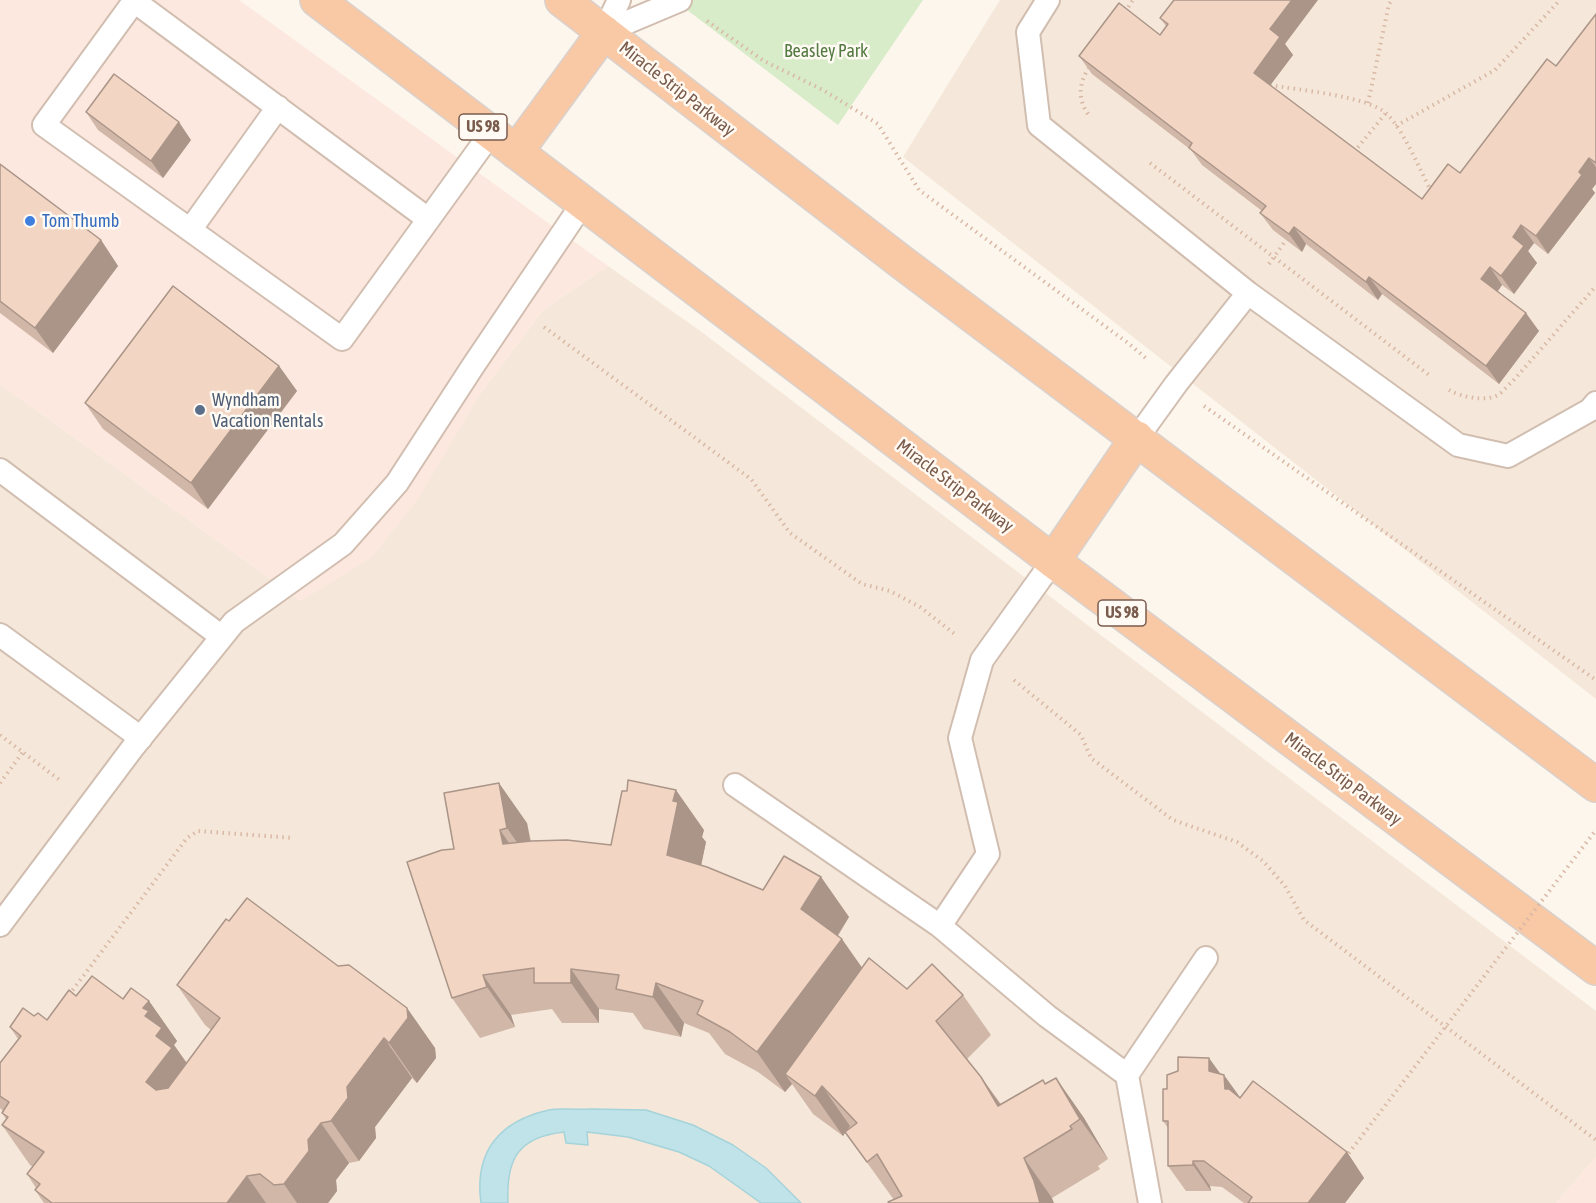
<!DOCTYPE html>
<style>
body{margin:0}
canvas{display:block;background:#fdf6ec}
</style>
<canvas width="1596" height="1203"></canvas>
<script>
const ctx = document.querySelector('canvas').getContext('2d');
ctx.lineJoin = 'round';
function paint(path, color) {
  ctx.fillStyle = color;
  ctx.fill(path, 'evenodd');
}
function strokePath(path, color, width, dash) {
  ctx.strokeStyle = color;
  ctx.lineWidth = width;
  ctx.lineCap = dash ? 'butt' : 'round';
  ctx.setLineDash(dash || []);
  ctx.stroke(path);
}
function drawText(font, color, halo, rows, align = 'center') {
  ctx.font = font + ' "Asap Condensed",sans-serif';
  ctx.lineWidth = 5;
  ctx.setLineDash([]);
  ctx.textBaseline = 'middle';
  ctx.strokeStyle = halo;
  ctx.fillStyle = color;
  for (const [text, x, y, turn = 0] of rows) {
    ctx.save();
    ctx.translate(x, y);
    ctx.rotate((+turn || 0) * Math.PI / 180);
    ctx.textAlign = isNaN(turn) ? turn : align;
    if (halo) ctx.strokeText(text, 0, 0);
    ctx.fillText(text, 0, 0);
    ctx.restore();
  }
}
paint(new Path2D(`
 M1000 0H1596V699L903 157Z
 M608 266 699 330 1596 1011V1157L1556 1203H0V384L301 601 480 394 543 310Z`), '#f5e8da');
paint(new Path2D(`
 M0 0H239L608 266 543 310 480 394 418 499 372 557 301 601 0 384Z
 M1596 1157V1203H1556Z`), '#fde8e0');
paint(new Path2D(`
 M674 0H923L838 125Z`), '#d8ecc9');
const water = new Path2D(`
 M591 1109 646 1110 693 1125 733 1145 766 1168 801 1203H761L709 1166 679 1152 628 1137 587 1132 588 1145 566 1143 564 1132C518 1137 506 1159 508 1203H481C474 1152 499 1121 549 1110 562 1108 578 1110 591 1109Z`);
paint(water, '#bfe3e8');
strokePath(water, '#a5d3da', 1.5);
const service = new Path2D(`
 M135 0 44 125 342 339 491 133
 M1048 0 1028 32 1039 125 1248 293 1176 384 1137 438
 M134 1 428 219
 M604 32 680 0
 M604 32 619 0
 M190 230 278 107
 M1248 293 1458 445 1508 456 1590 410 1596 403
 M0 470 222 637
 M0 635 141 738
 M735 785 940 926 988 854 960 738 982 660 1053 561
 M0 925 134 746 234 622 343 544 397 483 473 366 583 203
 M940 926 1047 1016 1127 1075 1206 958
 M1127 1075 1150 1203`);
const trunk = new Path2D(`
 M317 0 1053 561 1596 968
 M562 0 900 261 1596 785
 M516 152 604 32
 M1053 561 1137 438`);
strokePath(service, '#d1beb0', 26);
strokePath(trunk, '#dad1cd', 36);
strokePath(new Path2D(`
 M1125 12 1133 0
 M707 21 764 61 823 90 878 124 919 190 1128 343 1148 360
 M1270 85C1298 90 1368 96 1387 114 1404 131 1420 170 1431 191
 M1368 103 1389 4 1392 0
 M1088 114C1077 98 1079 82 1090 66
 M1396 126 1495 70 1560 0
 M1354 152 1386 113
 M1150 163 1429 375
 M1269 264 1286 240
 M544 327 751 479 790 533 862 584 890 591 920 607 956 635
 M1449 390C1462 397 1484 402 1498 395 1503 392 1508 385 1513 381L1596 286
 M1204 406 1596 680
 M1014 680 1081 735 1091 758 1173 820 1237 842 1263 861 1285 886 1304 920 1596 1140
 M0 735 61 781
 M0 783 23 752
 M69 995 187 838 198 831 294 838`), '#d9b8a5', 4, [1.5, 4.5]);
strokePath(service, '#fff', 22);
strokePath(trunk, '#f9c8a4', 33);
strokePath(new Path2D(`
 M1345 1158 1596 830`), '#d9b8a5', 4, [1.5, 4.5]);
paint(new Path2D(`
 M1596 14V184L1592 189 1595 193 1548 254 1534 243 1528 251 1537 263 1514 294 1502 285 1498 291 1539 331 1499 384 1382 294 1378 300 1306 244 1302 252 1273 230 1260 213 1262 211 1202 165 1191 150 1092 74 1079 56 1160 35 1166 26 1160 18 1285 44 1293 55 1270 85 1422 199 1460 173 1556 66Z
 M86 112 191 140 163 178 98 130Z
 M0 164 101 240 118 266 53 353 0 313Z
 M279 366 297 391 208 509 103 429 85 403Z
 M444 793 527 823 531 841 611 845 704 830 702 837 706 842 701 865 763 890 821 877 849 917 838 936 862 968 907 989 963 995 991 1035 967 1059 981 1077 1001 1104 1056 1078 1084 1118 1108 1159 1098 1166 1100 1169 1052 1198 894 1200 845 1132 843 1136 813 1114 792 1084 785 1092 758 1072 725 1054 709 1033 684 1023 681 1037 644 1029 633 1013 599 1009V1023H562L552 1009 511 1015 515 1027 480 1038 452 998 454 849Z
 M229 921 338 966 407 1008 435 1048 436 1058 417 1083 412 1078 375 1127 376 1138 359 1161 349 1163 336 1180 337 1191 328 1203H44L35 1190 36 1188 27 1174 33 1167 30 1165 2 1125 6 1119 2 1113 3 1111 0 1108V1063L18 1039 10 1027 34 1016 47 1020 76 996 149 1001 177 1041 174 1045 187 1063 211 1030 205 1025 177 985Z
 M1167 1089 1241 1098 1347 1152 1364 1178 1345 1203H1244L1222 1187 1210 1186 1211 1191H1186L1168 1166V1128L1163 1121Z`), '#d1b7a8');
paint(new Path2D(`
 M1292 0H1318L1285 44 1293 55 1266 91 1254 73 1270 29Z
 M179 122 191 140 163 178 151 161Z
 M1589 158 1596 167V184L1592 189 1595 193 1548 254 1536 236Z
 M1521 225 1534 243 1528 251 1537 263 1514 294 1501 276 1513 237Z
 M1294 227 1306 244 1302 252 1289 234Z
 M101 240 118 266 53 353 35 328Z
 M1490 267 1502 285 1494 296 1481 279Z
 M1369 277 1382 294 1378 300 1366 282Z
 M1526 313 1539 331 1499 384 1486 366Z
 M279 366 297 391 208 509 191 483Z
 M499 783 527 823 535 868 507 828Z
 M676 790 704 830 702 837 706 842 695 895 667 855 673 801Z
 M500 830 528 870 503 844Z
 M821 877 849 917 829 949 801 909Z
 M842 939 870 979 785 1074 792 1084 785 1092 757 1052Z
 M571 969 599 1009V1023L571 983Z
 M483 975 511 1015 515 1027 487 987Z
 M656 983 684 1023 681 1037 653 997Z
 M149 1001 177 1041 174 1045 190 1068 174 1122 146 1082 156 1036 145 1016 143 1008Z
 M407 1008 435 1048 436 1058 417 1083 389 1043Z
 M384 1038 412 1078 375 1127 376 1138 359 1161 331 1121 347 1087Z
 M1209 1058 1225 1080 1224 1075 1242 1100V1115L1209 1071Z
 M981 1077 1009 1117 998 1106Z
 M1056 1078 1084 1118 1108 1159 1080 1119Z
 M822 1086 850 1126 843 1136 815 1096Z
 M321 1123 349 1163 336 1180 337 1191 328 1203H297L284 1184 308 1140Z
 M1347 1152 1364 1178 1345 1203H1308Z
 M1024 1158 1052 1198 1054 1203H1040Z
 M1193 1161 1210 1186 1211 1191 1193 1165Z
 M247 1176 266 1203H227Z`), '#aa9588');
const building = new Path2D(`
 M1174 0H1292L1270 29 1280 37 1254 73 1422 199 1448 164 1460 173 1547 59 1556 66 1596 14V163L1589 158 1579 172 1582 175 1536 236 1521 225 1513 237 1524 246 1501 276 1490 267 1481 279 1526 313 1486 366 1369 277 1366 282 1294 227 1289 234 1260 213 1266 206 1189 148 1192 143 1079 56 1119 3 1160 35 1168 24 1160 18Z
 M114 74 179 122 151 161 86 112Z
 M0 164 101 240 35 328 0 301Z
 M173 286 279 366 191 483 85 403Z
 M628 780 676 790 673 801 678 802 667 855 707 867 763 890 784 856 821 877 801 909 842 939 757 1052 730 1032 697 1014 703 1001 656 983 653 997 616 989 619 975 571 969V983H534V968L483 975 487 987 452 998 407 862 442 850 454 849 444 793 499 783 507 828 500 830 503 844 531 841 567 840 611 845 622 791H627Z
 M247 898 338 966 349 965 407 1008 408 1018 389 1043 384 1038 347 1087 348 1098 331 1121 321 1123 308 1140 309 1151 284 1184 274 1185 260 1174 247 1176 227 1203H52L35 1190 40 1184 27 1174 44 1152 2 1125 8 1117 2 1113 9 1102 0 1096V1063L21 1036 10 1027 23 1008 34 1016 38 1013 47 1020 69 990 76 996 92 976 123 999 131 988 149 1001 143 1008 149 1011 145 1016 162 1028 156 1036 172 1048 146 1082 156 1090 168 1088 220 1018 177 985 226 919 229 921Z
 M869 958 907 989 932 964 963 995 936 1021 981 1077 998 1106 1043 1080 1045 1084 1056 1078 1080 1119 1070 1126 1072 1129 1024 1158 1034 1181 1040 1203H889L888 1202 902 1196 877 1154 867 1162 845 1132 857 1123 822 1086 815 1096 785 1074Z
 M1178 1057 1209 1058V1071L1224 1075 1225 1089H1229L1240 1098 1253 1081 1347 1152 1308 1203H1248L1252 1197 1204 1161H1193V1165L1168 1166V1121H1163V1089H1167V1075L1178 1071Z`);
paint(building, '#f3d5c3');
strokePath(building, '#aa9588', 1.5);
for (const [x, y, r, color] of [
 [30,221,6,"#3f7fe0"],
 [200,410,6,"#5c6f8a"]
]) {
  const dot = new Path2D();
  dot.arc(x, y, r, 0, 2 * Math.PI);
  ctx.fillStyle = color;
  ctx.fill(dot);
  strokePath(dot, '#fffaf3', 2);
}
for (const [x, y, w] of [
 [483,127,48],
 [1122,613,48]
]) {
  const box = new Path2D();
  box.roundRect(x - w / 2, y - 13, w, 26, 4.5);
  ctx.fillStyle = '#fffaf3';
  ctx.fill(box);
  strokePath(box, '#7a5c4d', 1.5);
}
drawText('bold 16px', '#7a5c4d', null, [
 ["US 98",483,127],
 ["US 98",1122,613]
]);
drawText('18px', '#537a41', '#fffaf3', [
 ["Beasley Park",826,51]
]);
drawText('18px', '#7a5c4d', '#fffaf3', [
 ["Miracle Strip Parkway",677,89,38],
 ["Miracle Strip Parkway",955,486,37],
 ["Miracle Strip Parkway",1343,779,37]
]);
drawText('18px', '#366cbe', '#fffaf3', [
 ["Tom Thumb",42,221]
], 'left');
drawText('18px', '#4e5e75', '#fffaf3', [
 ["Wyndham",212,400],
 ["Vacation Rentals",212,421]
], 'left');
</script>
